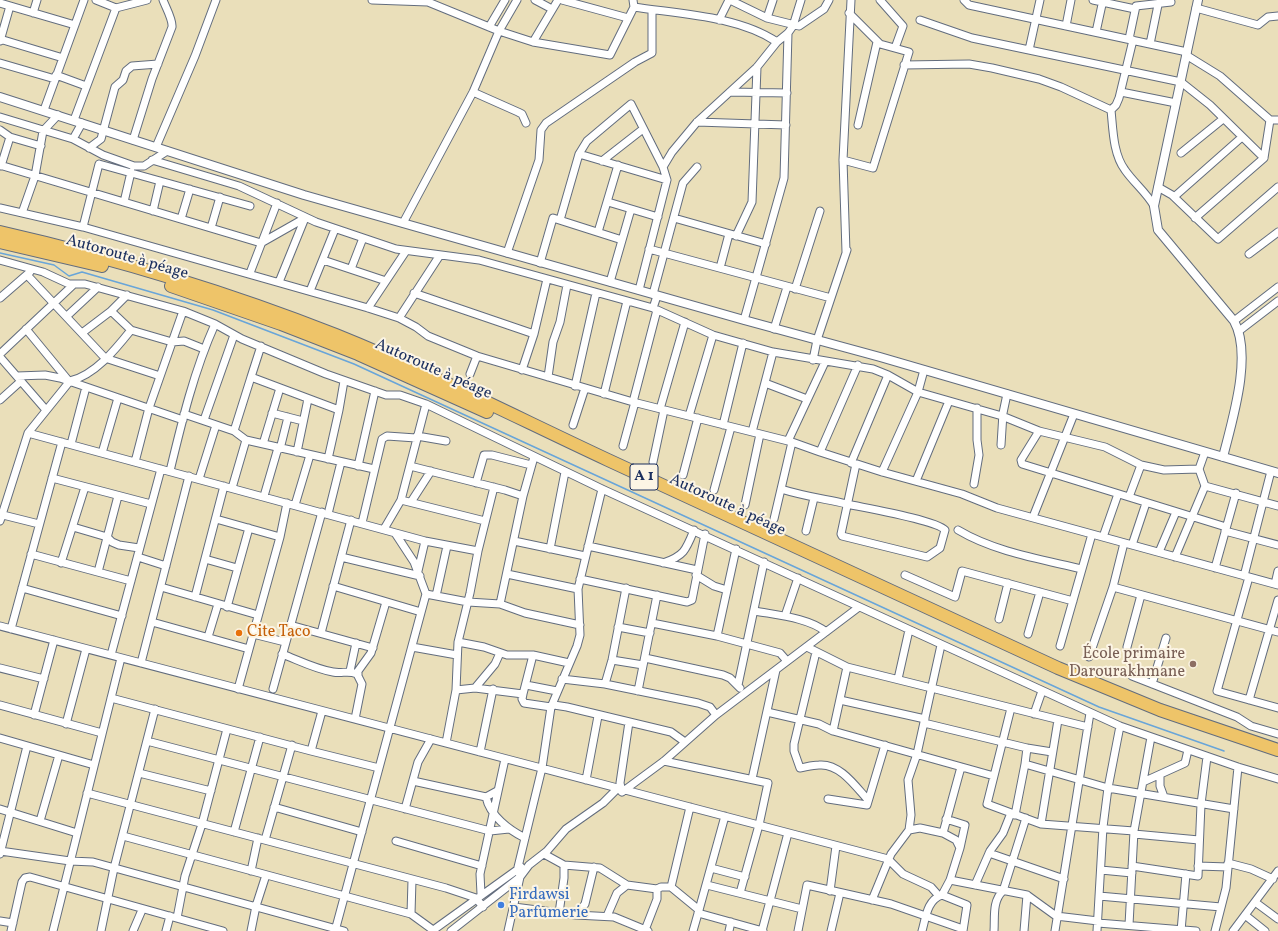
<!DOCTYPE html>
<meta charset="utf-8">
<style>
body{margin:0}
canvas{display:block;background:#eadfba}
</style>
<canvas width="1278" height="931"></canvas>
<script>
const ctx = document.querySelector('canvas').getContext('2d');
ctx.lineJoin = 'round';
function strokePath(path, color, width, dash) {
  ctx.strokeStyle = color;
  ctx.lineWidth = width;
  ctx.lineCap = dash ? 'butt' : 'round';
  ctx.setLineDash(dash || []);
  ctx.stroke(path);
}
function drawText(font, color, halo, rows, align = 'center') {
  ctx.font = font + ' Vollkorn,serif';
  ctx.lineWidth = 4;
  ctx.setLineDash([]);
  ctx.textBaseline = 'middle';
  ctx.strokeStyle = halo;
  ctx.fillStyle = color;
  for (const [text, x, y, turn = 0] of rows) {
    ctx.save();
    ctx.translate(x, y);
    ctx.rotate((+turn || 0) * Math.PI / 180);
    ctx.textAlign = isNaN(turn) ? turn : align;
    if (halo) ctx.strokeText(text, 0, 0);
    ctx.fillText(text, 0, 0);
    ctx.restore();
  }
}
strokePath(new Path2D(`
 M0 253 54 265 69 276 82 272 213 310 354 364 1099 707 1224 751`), '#68a5d9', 1.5);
const minor = new Path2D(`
 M96 0 116 8 147 0
 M372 0 428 2 499 31 533 42 610 55 634 7 633 0
 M535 0 552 9
 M562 0 628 18
 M730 0 767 18 799 26 824 9 829 0
 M880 0 903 26 895 48
 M964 0 969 5 1187 52
 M1093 0 1135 9
 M0 3 75 25
 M634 7C680 14 738 16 777 42
 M1196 8 1258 25 1268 17 1278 16
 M33 13 37 0
 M767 18 773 0
 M719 20 729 0
 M920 20 972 38 1181 82 1210 105 1264 158
 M1066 26 1071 0
 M489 27 505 0
 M1096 32 1103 0
 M0 39 63 58
 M1129 39 1136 6 1171 2
 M0 41 10 6
 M533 42 558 0
 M1150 44 1158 5
 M1029 50 1040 0
 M1186 55 1220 76 1270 120H1278
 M0 63 55 79
 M904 65 969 64 992 68 1039 79 1061 87 1111 110
 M56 75 86 86
 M473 92 518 112 522 114 526 123
 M730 92 787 93
 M1121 92 1176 103
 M44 110 84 0
 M1111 110C1113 129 1113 154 1125 170 1134 183 1146 192 1154 206
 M1111 110 1116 105 1119 98 1133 40
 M0 117 73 139 103 155 134 166H144L167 151
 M74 120 116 8
 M697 122 786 125
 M858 125 877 42
 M0 130 10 137 41 146
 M73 139 82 123
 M133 140 152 79 172 27C173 20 166 8 163 0
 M156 147 195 56 216 0
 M89 148 101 139 115 87 123 80 126 71 132 66 158 64
 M1181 153 1223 119
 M579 154 667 180
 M152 160 239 186 316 222 396 249 479 260 653 308 713 335 773 352 873 369 888 375 918 392 1002 416 1039 431 1105 447 1141 465 1164 470 1199 469
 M843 160 873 168 909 52 880 44 849 13
 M602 161 643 129
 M0 165 261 243 305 218
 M1 166 10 137
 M663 167 672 152 697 122 757 67 777 42 788 33 793 26 801 0
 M1158 187 1172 195 1218 239 1278 187
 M1174 197 1242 137
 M124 202 131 172
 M608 202 658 217
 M0 208 83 227 368 308 399 318 416 327 428 336 477 356 633 402 792 442 820 452 858 365
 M153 211 160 181
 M22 213 35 176 43 131 58 115
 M674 218 766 244
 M1195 218 1264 158 1270 120
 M181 219 190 189
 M560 220 579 154 587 141 631 104 663 167 667 180 639 290
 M403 223 473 92 499 31 517 0
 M83 227 99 164 250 206
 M211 228 220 197
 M598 232 618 165
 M736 236 752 202 757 67
 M649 249 831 298
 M846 252 843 160 851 0
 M507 253 539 160 541 130 546 123 635 62 652 53V10
 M1249 254 1278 232
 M0 260 43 272 69 284H85L183 311 215 324 242 339 326 374 386 395H400L426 404 602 489 1120 726 1238 767 1278 779
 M323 260 386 281
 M540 263 553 218 622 240
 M720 268 729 234
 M351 269 363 238
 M250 273 277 203
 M28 276 105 358 160 376
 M279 282 305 218
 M610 282 631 209
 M795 289 820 211
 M310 291 335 229
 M414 293 534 334
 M653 294 683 183 697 167
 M0 298 30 272
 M368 308 406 251
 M653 308 657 296
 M111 311 127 295
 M67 316 98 287
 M399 318 440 255
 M744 320 784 178 788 33
 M1234 321 1278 287
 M26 329 68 380
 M774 329 787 287
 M131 330 172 342 184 341 204 349
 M1239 331 1278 301
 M261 346 251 377 339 410 344 381
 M0 354 73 285
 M0 357 46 410
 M813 360 817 340 847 250
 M522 370 534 334 547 279
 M470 374 477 356
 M17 376 45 375 60 378 183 420
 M548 377 553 342 560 322 567 285
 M765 383 807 399
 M575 386 596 293
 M604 394 627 301
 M0 400 21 381
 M633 402 657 310
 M660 409 685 322
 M272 413 303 421
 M184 414 234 431 246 440 374 469
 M689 416 713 335
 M204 420 234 335
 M573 425 585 388
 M723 425 743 343
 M234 431 251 377
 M1039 431 1021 460 1022 464 1226 527
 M752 432 773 352
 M28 433 425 541 478 551
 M417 436 446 441
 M788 441 825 362
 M71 444 86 387
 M263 444 280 388
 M1001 445 1003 413 1007 394
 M623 446 635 402
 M280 449 288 417
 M297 452 308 399
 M820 452 882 472 962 494 997 508 1278 585
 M102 453 118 398
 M328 459 339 410
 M135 462 149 408 183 311
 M653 462 664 410
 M851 463 888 375
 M358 466 375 391
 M410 466 505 490 523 496
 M170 471C182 421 194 371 215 324
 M882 472 918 392 924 370
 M683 475 698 418
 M52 478 151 504
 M199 479 216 425
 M916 481 949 401
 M476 483 484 455H492L531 465
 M974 484 979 455 977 440V408
 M1205 486 1278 506
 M232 488 246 440
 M781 489C803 496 825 499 847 504 865 508 936 520 945 530L940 548 927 557 842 536 841 534 856 464
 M714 490 731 427
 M264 496 278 448
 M1129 497 1141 465
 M401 500 485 521
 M411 502 431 471
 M295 505 310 455
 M745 505 760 434
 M328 514 341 462
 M3 515 39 524
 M1033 517 1074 414
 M216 519 280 537
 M774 519 792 442
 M0 521 28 433 70 381C95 375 115 350 131 330L111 311 82 333
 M362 523 382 439 387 436 416 438
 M73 527 107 537 112 542 119 545 139 548
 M384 529 401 500 426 404
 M958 530C995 552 1040 559 1082 569
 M806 531 814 498
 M1225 531 1278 545
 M1103 537 1118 494
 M514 541 585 556
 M1132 545 1146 503
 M588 546 697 570
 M550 549 565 472
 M1159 552 1176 512
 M31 554 131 581
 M138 557 166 566
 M341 557 420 576
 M1175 557 1205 486 1199 469 1205 452
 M205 559 237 568
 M61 563 85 487
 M663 563C684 556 686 550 694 530
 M1215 568 1236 493
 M418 571 425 541
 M98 572 118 496
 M507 574 578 589
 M696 575 714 586 727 590
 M905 575 955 597 962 571 1073 601
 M1244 576 1271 471
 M1249 577 1217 691 1278 708
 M580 579 687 602 692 600 705 534
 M1275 584 1278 571
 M333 586 421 612
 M161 587 258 615
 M1113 587 1278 632
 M22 588 122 616
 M426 594 468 602 500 604 525 613 580 625
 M436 596 447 546
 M195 597 224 486
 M500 604 523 496 534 457
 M227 607 249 528
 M755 611C776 615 810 618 826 632
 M785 616 798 578
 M999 619 1008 583
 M152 622 249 649
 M652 623 717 636 780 653 787 661
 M290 625 373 648
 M0 626 888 859 903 874 931 887 939 896
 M618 627 650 633
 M11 629 62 442
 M321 633 351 520
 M253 634 285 642
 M1028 634 1040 592
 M717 636 736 549
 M208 637 218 604
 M458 642 484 647 507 655H533L569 663
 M1060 646 1092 534
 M412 647 457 655
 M807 647 847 667 1088 727
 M1127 647 1141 595
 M816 652 794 744V751L800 768C806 767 813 765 819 765 840 763 856 787 868 800
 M282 654C298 660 315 669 333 672 342 674 348 670 357 674
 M111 655 161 469
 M1089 657 1113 587 1124 543
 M645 658 723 675 730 678 740 688
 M612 660 643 665
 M141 663 189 476
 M0 668 44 679
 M350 671 356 643
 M1132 676 1237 717 1251 726 1278 734
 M562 679 605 684 698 703 710 707 716 715
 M898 679 909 630
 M605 684 612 660 626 588
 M1152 684 1166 638
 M526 685 557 691
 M738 685 764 562
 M475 688 495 664 500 653
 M238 689 280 537 287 503
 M273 689 322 512
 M456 690 475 688 523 694 533 655
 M638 691 657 595
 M523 694 522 699 524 703 551 707 554 705 567 707 671 732 685 742
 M111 698 311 751 322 711
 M840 700 925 719
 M1249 700 1278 600
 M0 705 102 733
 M1011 708 987 804 1041 824 1134 831
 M767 712 819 724 833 731 994 776
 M1034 714 1042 691
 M34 715 54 640
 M355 719 362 684 358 676V671L371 653 386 602
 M924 723 1027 748
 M66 724 86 649
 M833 731 847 667
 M0 738 94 765
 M147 741 490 831 509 829
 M446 743 456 690 458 642 470 593 478 551 494 487
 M311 751 379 768
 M480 752 493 689
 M1052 752 1027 748 1025 764 1108 788 1234 809
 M664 761 768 783 759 825 740 893
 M139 773 211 791
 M1160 775V786L1164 797
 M752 779 776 670
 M586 780 598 716
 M413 781 486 797 497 791
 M1143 782 1185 763 1188 750
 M622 792 620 783 629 722
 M87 793 446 888 476 898 483 907
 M486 797C490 816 509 830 525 838
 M828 799 867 805 885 745
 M274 807 362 832
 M0 809 77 833
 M405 809 418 762 431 739
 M1015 815 1025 764
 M946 819 965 825 960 848
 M40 821 59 755
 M1041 824 1058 720
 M909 830 920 828 943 833
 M234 832 260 737
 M1134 834 1199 840
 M123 836 411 914 433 930
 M265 840 292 745
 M396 841 482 866
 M0 851 70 861 93 862 344 931
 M989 853 1064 879
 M0 854 27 746
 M544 854 564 865 600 868 627 885 657 889 661 887H671L699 910 693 931
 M1228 863 1251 869 1273 879
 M1132 866 1198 876 1201 804 1207 757
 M1198 866 1228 867
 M711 868 745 877
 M1101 870 1132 873
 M251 871 258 838
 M950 880 1027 895 1056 916 1098 921
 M707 885 802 909
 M975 885 990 851 1003 833 1011 813
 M671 887 690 807
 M830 891 836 846
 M481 894 480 874 505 759
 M942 895 967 905 963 931
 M1099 896 1221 907
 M872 900 891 854 909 830 911 815 908 780 917 754 941 645
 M1255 902 1278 919
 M514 907 576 915 614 917 648 931
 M699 910 725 816
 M559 913 564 878V865
 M698 913 763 931
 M411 914 412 880
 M576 915 585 904 594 867
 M1245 915 1265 931
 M607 916 617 893 627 885
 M177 918 185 876 202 824 227 729
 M0 921 13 923
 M1098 923 1196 931
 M1129 925 1134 831 1151 737
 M645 930 657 899V889
 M11 931 22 882 25 878 30 877 223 931
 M53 931 121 658
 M101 931 114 868 155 709
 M133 931 142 910
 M166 931 170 916
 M251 931 256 906 266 875
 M335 931 426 594 414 562 395 533
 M432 931 521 867
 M451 931 520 877 529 865 547 851 566 829 603 803 618 788 622 792 664 761 716 715 859 607
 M508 931 520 877 518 867 542 768 551 707 577 646 580 635 578 589 602 489
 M729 931 731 922
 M762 931 788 833
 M798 931 807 885 891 904 963 929
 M831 931 840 893
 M922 931C926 917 927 900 942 895L950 880 960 848 956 840 943 833 961 767
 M994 931C995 917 992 901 1003 891L1026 818
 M1024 931 1027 895
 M1055 931 1090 713
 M1097 931 1103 827 1108 788 1120 726
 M1181 931 1186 874
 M1215 931 1226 888 1238 767
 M1233 931 1278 871`);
const tertiary = new Path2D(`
 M1198 0 1154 206 1158 230 1234 321C1253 355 1232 421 1223 457
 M0 97 304 195 744 320 880 357 1278 473`);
const motorway = new Path2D(`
 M0 232C114 258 227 292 336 335 428 372 518 418 608 460 758 530 908 599 1058 668L1160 710 1278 750
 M0 242 102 266
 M171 286 281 324 358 354 487 412`);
strokePath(minor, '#636d7e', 9);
strokePath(tertiary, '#636d7e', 10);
strokePath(motorway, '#636d7e', 14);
strokePath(minor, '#fff', 7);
strokePath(tertiary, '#fff', 8);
strokePath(motorway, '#eec469', 12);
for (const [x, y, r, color] of [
 [239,633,4,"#e8710a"],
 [1193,664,4,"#8d6e63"],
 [501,905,4,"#3f7fe0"]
]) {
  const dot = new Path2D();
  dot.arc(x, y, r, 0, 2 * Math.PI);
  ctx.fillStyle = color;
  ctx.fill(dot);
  strokePath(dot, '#fcf5e5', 1.5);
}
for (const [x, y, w] of [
 [644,477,28]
]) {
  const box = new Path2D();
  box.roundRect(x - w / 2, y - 13, w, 26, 3);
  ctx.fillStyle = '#fcf5e5';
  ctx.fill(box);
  strokePath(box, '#1b2f5e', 1);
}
drawText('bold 15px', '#1b2f5e', null, [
 ["A 1",644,477]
]);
drawText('16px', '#1b2f5e', '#fcf5e5', [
 ["Autoroute à péage",127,258,16],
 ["Autoroute à péage",433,370,24],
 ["Autoroute à péage",727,506,25]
]);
drawText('16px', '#c56008', '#fcf5e5', [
 ["Cite Taco",247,633]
], 'left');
drawText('16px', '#785e54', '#fcf5e5', [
 ["École primaire",1185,655],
 ["Darourakhmane",1185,673]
], 'right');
drawText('16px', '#366cbe', '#fcf5e5', [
 ["Firdawsi",509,896],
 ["Parfumerie",509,914]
], 'left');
</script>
